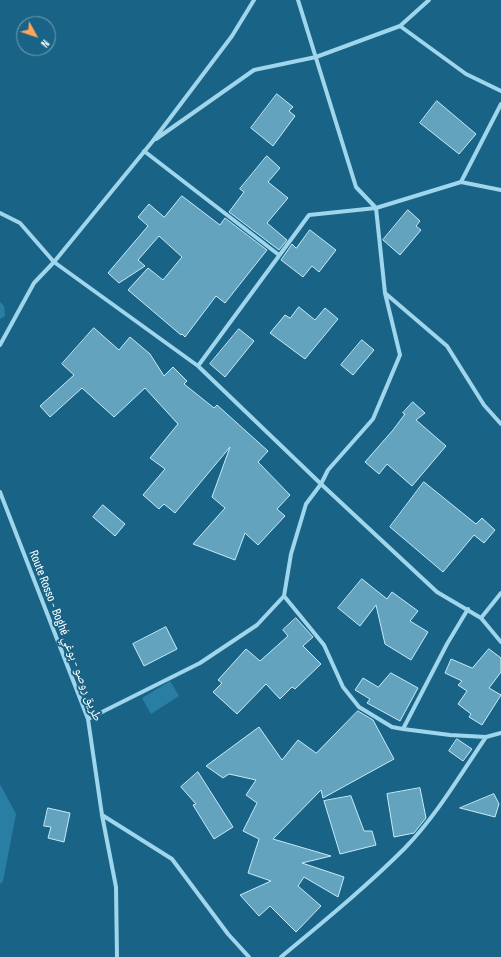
<!DOCTYPE html>
<meta charset="utf-8">
<style>
body{margin:0}
#map{position:relative;width:501px;height:957px;overflow:hidden;background:#196486;font-family:"Sofia Sans Condensed",sans-serif}
canvas{display:block}
.north{position:absolute;left:16px;top:16px;width:40px;height:40px;box-sizing:border-box;background:#196486;border:1px solid #75a2b6;border-radius:50%;rotate:130deg;font-size:11px;font-weight:700;line-height:16px;text-align:center;color:#fff}
.north::after{content:'';display:block;margin:auto;width:14px;height:18px;background:#ffa65b;clip-path:polygon(50% 0,100% 100%,50% 72%,0 100%)}
</style>
<div id="map">
<canvas width="501" height="957"></canvas>
<div class="north">N</div>
</div>
<script>
const ctx = document.querySelector('canvas').getContext('2d');
ctx.lineJoin = 'round';
function paint(path, color) {
  ctx.fillStyle = color;
  ctx.fill(path, 'evenodd');
}
function strokePath(path, color, width, dash) {
  ctx.strokeStyle = color;
  ctx.lineWidth = width;
  ctx.lineCap = dash ? 'butt' : 'round';
  ctx.setLineDash(dash || []);
  ctx.stroke(path);
}
function drawText(font, color, halo, rows, align = 'center') {
  ctx.font = font + ' "Sofia Sans Condensed","Noto Naskh Arabic",sans-serif';
  ctx.lineWidth = 4;
  ctx.setLineDash([]);
  ctx.textBaseline = 'middle';
  ctx.strokeStyle = halo;
  ctx.fillStyle = color;
  for (const [text, x, y, turn = 0] of rows) {
    ctx.save();
    ctx.translate(x, y);
    ctx.rotate((+turn || 0) * Math.PI / 180);
    ctx.textAlign = isNaN(turn) ? turn : align;
    if (halo) ctx.strokeText(text, 0, 0);
    ctx.fillText(text, 0, 0);
    ctx.restore();
  }
}
paint(new Path2D(`
 M0 302 4 306 5 316 0 319Z
 M170 681 179 696 151 714 142 698Z
 M0 784 16 814 3 881 0 884Z`), '#297ea3');
const building = new Path2D(`
 M277 94 293 107 289 111 295 116 273 146 251 128Z
 M437 101 476 134 459 154 420 123Z
 M267 156 280 168 268 182 288 198 267 223 287 240 279 250 229 212 244 192 240 189Z
 M182 196 220 225 225 218 267 250 225 303 216 296 185 337 182 334 181 335 128 290 148 268 163 280 182 257 159 236 138 260 145 266 119 283 108 273 148 226 138 217 149 204 164 217Z
 M408 210 420 221 416 226 421 230 400 255 383 240Z
 M310 230 336 250 319 272 312 266 303 277 281 260 292 244 296 248Z
 M299 307 315 320 325 308 338 319 305 359 270 333 285 315 290 318Z
 M94 328 119 350 130 337 150 354 164 376 173 367 187 381 184 384 214 408 217 405 268 451 258 462 290 495 277 509 285 516 258 545 245 533 235 560 193 544 225 508 212 497 230 447 175 513 164 504 159 509 143 495 165 469 150 458 178 424 145 388 114 417 82 388 50 417 40 406 74 375 62 364Z
 M239 329 254 341 225 377 210 364Z
 M362 340 374 350 353 375 341 365Z
 M413 402 425 413 416 420 446 446 412 486 387 464 379 474 365 462 393 430 405 414 403 413Z
 M424 482 476 524 482 518 495 530 484 543 474 535 443 572 390 527Z
 M103 505 125 524 115 536 93 517Z
 M362 579 387 599 392 592 418 611 410 621 428 632 411 660 385 644 376 605 360 626 338 608Z
 M296 618 313 637 303 646 321 664 295 689 292 687 280 699 266 684 237 714 213 692 222 683 218 680 246 649 260 661 288 636 283 630Z
 M166 627 177 649 144 666 133 644Z
 M489 649 501 658V672L489 688 501 695 482 725 469 717 471 714 458 704 467 691 458 685 462 681 445 673 451 659 472 668Z
 M391 673 418 688 400 721 367 703 370 699 355 690 363 678 378 687Z
 M358 711 373 720 394 759 323 798 321 790 273 839 331 856 302 863 344 877 338 897 304 877 298 886 321 906 296 932 270 906 259 916 240 895 271 881 248 873 259 839 243 831 257 803 246 795 256 780 229 774 223 778 206 766 259 727 282 760 298 740 316 753Z
 M457 739 472 749 463 761 449 751Z
 M198 772 233 827 214 839 193 805 196 804 181 787Z
 M420 788 426 818 414 833 394 837 387 794Z
 M494 794 499 804 495 817 460 808Z
 M351 796 364 831H372L376 845 340 854 324 801Z
 M48 808 70 813 64 842 48 838 51 827 44 826Z`);
paint(building, '#64a3bd');
strokePath(building, '#c5eaf9', 1);
strokePath(new Path2D(`
 M298 0 356 187 376 208 385 293 447 346 484 405 501 424
 M400 26 466 74 501 91
 M156 139 254 70 316 57 400 26 429 0
 M144 151 279 255
 M461 182 501 104
 M0 213 20 223 54 262 198 366 321 484 437 592 481 618
 M0 345 34 283 54 262 152 142 232 36 254 0
 M198 366 309 215 376 208 461 182 501 190
 M0 492 88 719 102 815 116 887 117 957
 M501 593 481 618 501 642
 M284 596 324 645 343 687 359 707 392 727 403 729 450 735 486 737 501 733
 M88 719 200 663 257 625 284 596 291 554 306 504 321 484 328 470 373 419 400 355 385 293
 M403 729 447 644 468 609
 M102 815 172 859 228 934 249 957
 M281 957C323 922 366 887 405 848 437 815 460 775 486 737`), '#a0d6ec', 4);
drawText('13px', '#fff', '#196486', [
 ["Route Rosso - Boghé طريق روصو - بوغي",65,636,69]
]);
</script>
